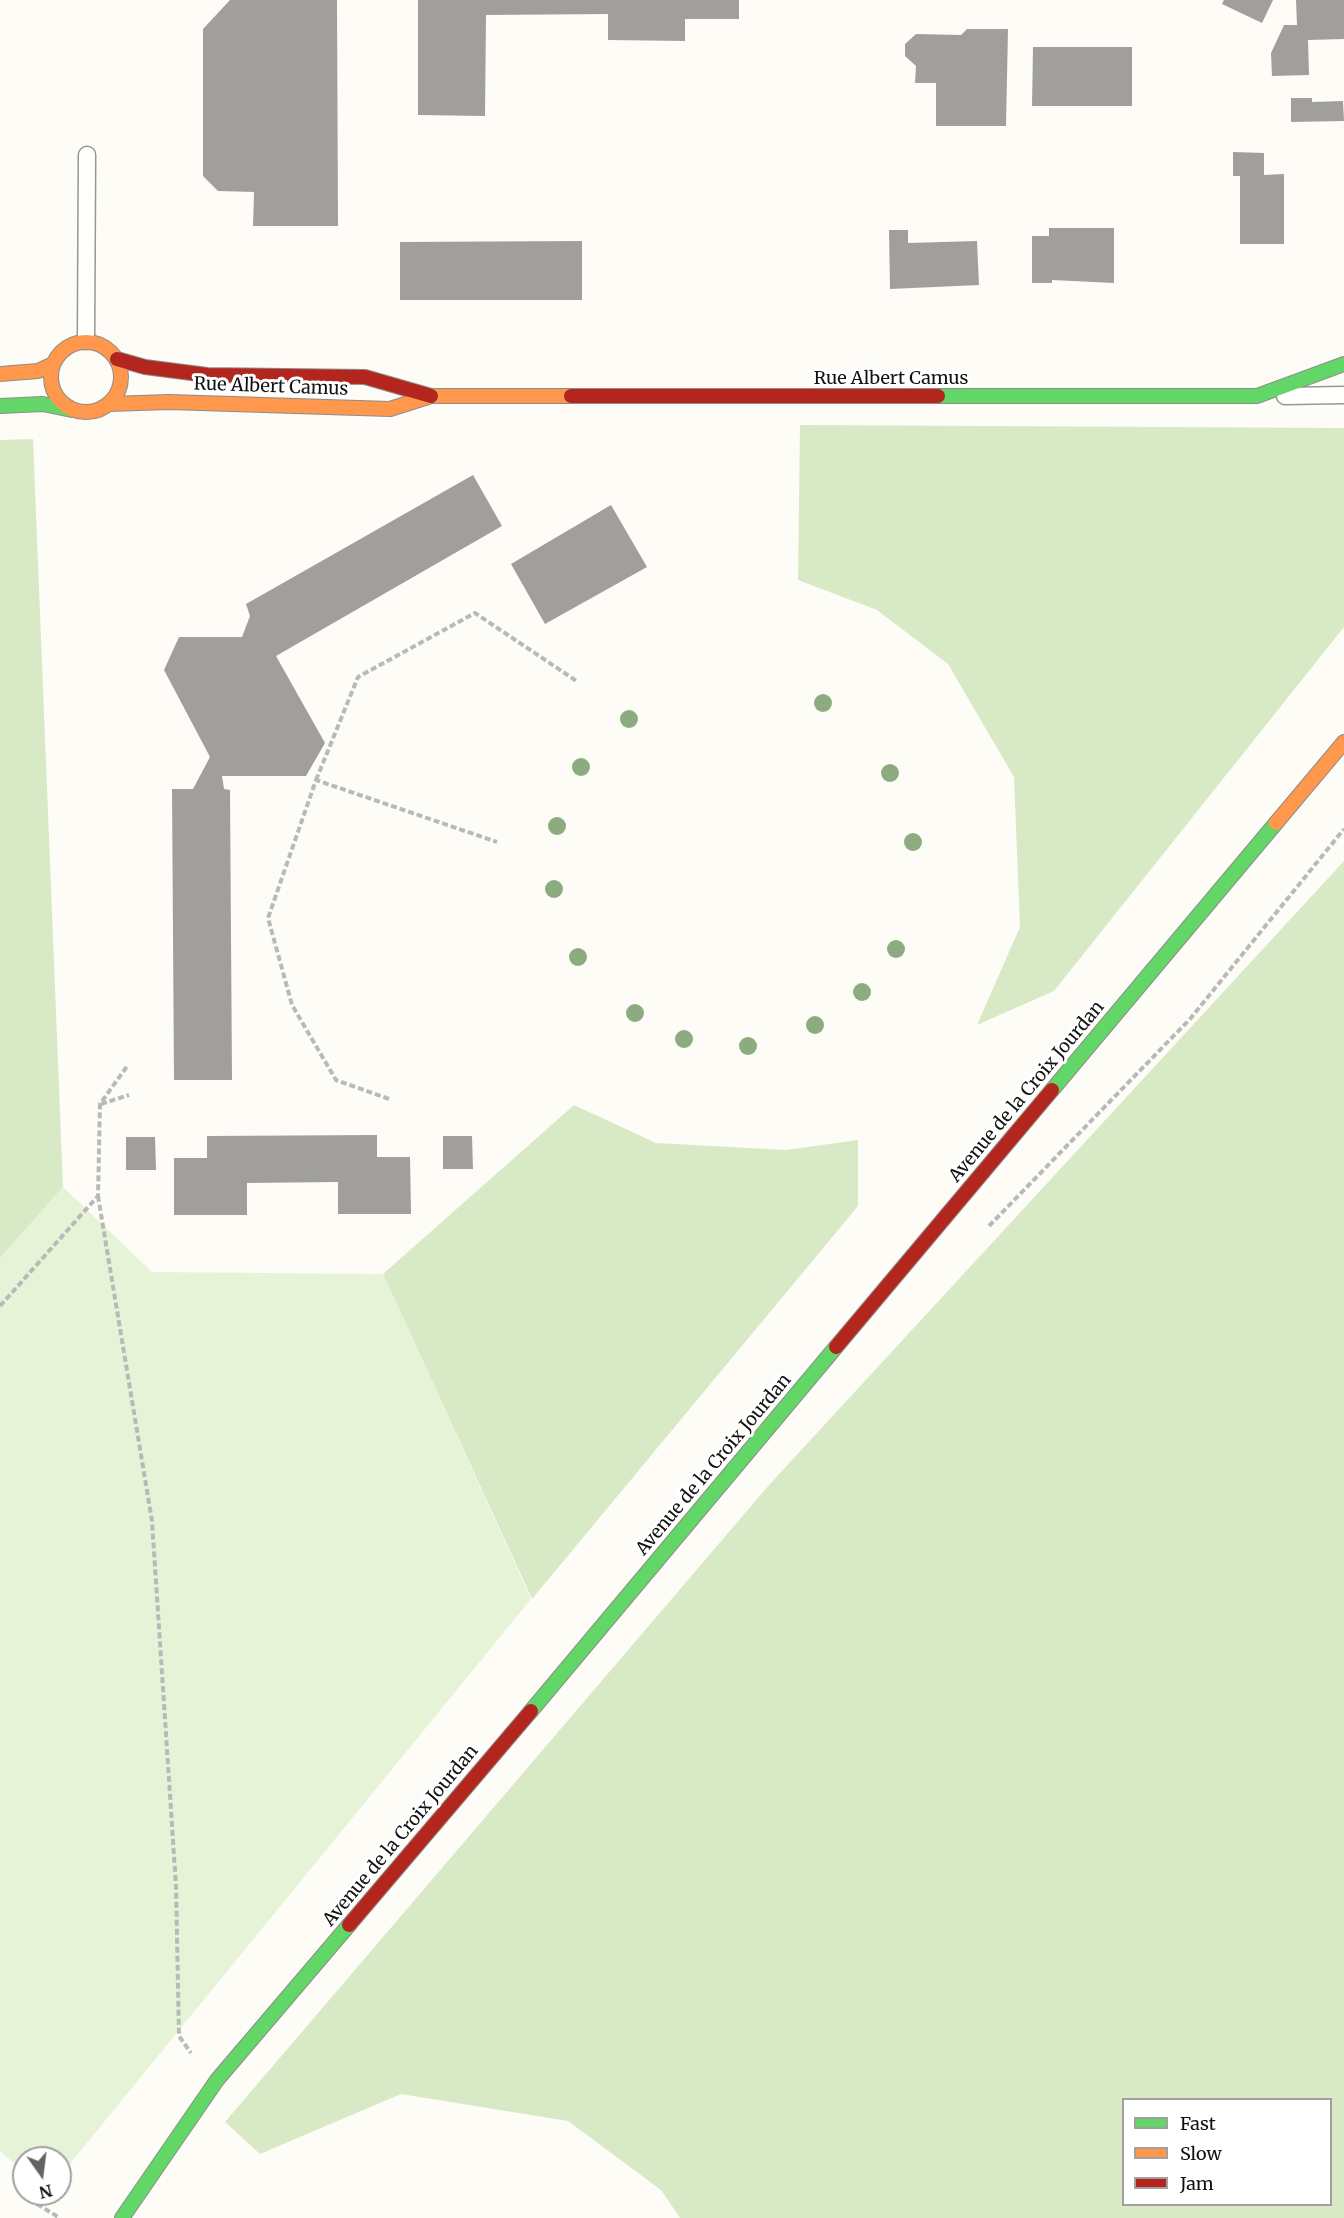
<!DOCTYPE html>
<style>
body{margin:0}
#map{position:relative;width:1344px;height:2218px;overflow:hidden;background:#fdfcf7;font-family:Merriweather,serif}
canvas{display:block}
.legend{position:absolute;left:1122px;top:2098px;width:210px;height:108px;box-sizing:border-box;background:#fff;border:2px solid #a0a0a0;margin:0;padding:8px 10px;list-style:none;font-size:18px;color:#111}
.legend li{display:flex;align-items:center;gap:12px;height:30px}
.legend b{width:30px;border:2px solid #a0a0a0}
.north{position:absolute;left:12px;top:2146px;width:60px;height:60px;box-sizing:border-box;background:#fff;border:2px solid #a0a0a0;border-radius:50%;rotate:166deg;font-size:16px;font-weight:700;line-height:24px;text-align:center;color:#111}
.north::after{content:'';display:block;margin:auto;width:21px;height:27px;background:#646362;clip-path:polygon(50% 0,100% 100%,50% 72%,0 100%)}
</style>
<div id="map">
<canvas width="1344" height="2218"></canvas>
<ul class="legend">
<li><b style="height:8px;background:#63d668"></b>Fast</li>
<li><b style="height:8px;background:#ff974d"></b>Slow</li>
<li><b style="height:8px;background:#b3261e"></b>Jam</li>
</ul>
<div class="north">N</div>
</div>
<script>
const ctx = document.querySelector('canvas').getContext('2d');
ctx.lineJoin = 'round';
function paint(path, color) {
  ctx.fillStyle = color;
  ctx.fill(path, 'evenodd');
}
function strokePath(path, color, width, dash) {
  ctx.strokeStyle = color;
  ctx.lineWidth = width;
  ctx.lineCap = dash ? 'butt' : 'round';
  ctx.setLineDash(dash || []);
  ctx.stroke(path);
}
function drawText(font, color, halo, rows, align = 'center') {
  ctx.font = font + ' Merriweather,serif';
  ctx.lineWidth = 6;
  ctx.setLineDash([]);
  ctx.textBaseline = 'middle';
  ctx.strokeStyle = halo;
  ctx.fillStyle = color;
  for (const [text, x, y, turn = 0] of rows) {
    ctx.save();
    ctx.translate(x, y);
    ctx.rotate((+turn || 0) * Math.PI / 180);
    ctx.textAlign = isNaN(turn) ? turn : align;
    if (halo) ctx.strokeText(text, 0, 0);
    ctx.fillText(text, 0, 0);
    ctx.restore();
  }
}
paint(new Path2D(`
 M63 1187 152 1272 383 1274 531 1599 60 2176V2158H24V2172L0 2151V1258Z`), '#e7f3d7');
paint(new Path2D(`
 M800 425 1344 428V627L1054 991 977 1025 1020 927 1014 777 948 664 877 610 798 580Z
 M33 439 63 1187 0 1258V440Z
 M1344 861V2218H680L661 2190 568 2121 401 2094 260 2154 225 2122 769 1485ZM1124 2100H1330V2204H1124Z
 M574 1105 656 1143 786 1150 858 1140V1206L532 1599 383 1274Z`), '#d8eac5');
paint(new Path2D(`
 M230 0H337L338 226H253L254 192 218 191 203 176V29Z
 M418 0H739V19H685V41L608 40V14L486 15 485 116 418 115Z
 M1224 0H1273L1262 23 1222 4Z
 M1296 0H1344V39L1308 40 1309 75 1272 76 1271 53 1284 25H1297Z
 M967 29H1008L1006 126H936V83H915L916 66 905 56V44L916 34 961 35Z
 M1033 47H1132V106H1032Z
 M1291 98H1312V102L1343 101 1344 121 1291 122Z
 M1233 152 1264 153V175L1284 174V244H1240V176H1233Z
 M1049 228H1114V283L1052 280V283H1032V236H1049Z
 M889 230H908V243L977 241 979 285 890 289Z
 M582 241V300H400V242Z
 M473 475 502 526 276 656 325 743 306 776H222L224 789 230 790 232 1080H174L172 789H193L210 757 164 670 179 637H242L250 616 246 604Z
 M611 505 647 567 545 624 511 564Z
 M377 1135V1157H410L411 1214H338V1182L247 1183V1215H174V1158H207V1136Z
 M443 1136H472L473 1169H443Z
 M126 1137H155L156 1170H126Z`), '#a19f9c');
const lane = new Path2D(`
 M86 341 87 155
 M1285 396 1344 395`);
const fast = new Path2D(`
 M938 396H1257L1344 364
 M0 406 43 404 72 410
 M1052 1090 1276 823
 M531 1711 836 1347
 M122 2218 217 2080 349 1925`);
const slow = new Path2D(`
 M51 377a35 35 0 1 1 70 0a35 35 0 1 1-70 0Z
 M0 374 38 371 53 364
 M109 404 169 402 390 409 431 396H571
 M1276 823 1344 742`);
const jam = new Path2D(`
 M117 359 145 367 207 375 365 377 431 396
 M571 396H938
 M836 1347 1052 1090
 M349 1925 531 1711`);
strokePath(lane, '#979795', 19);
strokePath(fast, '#8e8d8b', 16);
strokePath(slow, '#8e8d8b', 16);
strokePath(jam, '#8e8d8b', 16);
strokePath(new Path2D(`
 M316 780 358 677 475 613 578 682
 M389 1099 336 1080 292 1005 268 918 316 780 497 842
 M101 1104 129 1095
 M98 1196 152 1521 176 1886 179 2036 191 2053
 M989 1226 1190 1019 1344 829
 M0 1306 98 1196 100 1104 128 1065
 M37 2204 60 2218`), '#b9b9b8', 4, [6, 3]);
strokePath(lane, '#fffffe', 16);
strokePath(fast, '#63d668', 14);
strokePath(slow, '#ff974d', 14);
strokePath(jam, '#b3261e', 14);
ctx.fillStyle = '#8cac80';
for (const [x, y] of [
 [823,703],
 [629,719],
 [581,767],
 [890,773],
 [557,826],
 [913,842],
 [554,889],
 [896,949],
 [578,957],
 [862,992],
 [635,1013],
 [815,1025],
 [684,1039],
 [748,1046]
]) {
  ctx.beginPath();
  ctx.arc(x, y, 9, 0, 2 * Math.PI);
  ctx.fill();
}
drawText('18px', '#111', '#fff', [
 ["Rue Albert Camus",891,379],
 ["Rue Albert Camus",271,387,2],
 ["Avenue de la Croix Jourdan",1027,1092,-50],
 ["Avenue de la Croix Jourdan",714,1465,-50],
 ["Avenue de la Croix Jourdan",401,1836,-50]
]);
</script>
